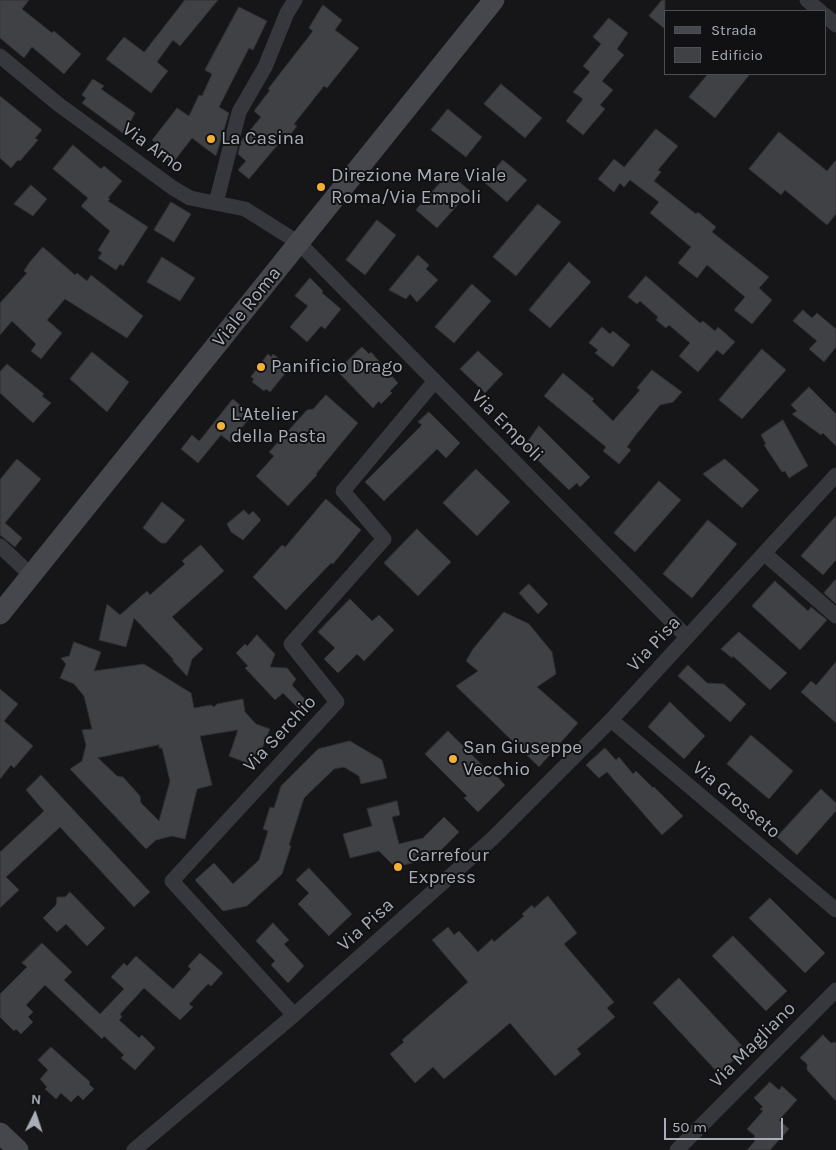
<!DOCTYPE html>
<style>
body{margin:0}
#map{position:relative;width:836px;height:1150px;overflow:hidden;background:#161618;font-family:Karla,sans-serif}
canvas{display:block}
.legend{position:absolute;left:664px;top:10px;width:162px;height:65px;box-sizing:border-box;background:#111113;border:1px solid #4d4f55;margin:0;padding:6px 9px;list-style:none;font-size:15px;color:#a8adb8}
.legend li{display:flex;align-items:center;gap:10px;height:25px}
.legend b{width:25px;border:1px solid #4d4f55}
.north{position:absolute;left:10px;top:1090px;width:50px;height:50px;-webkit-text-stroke:4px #111113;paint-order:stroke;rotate:4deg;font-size:14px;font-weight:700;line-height:20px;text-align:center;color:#a8adb8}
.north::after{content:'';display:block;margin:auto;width:18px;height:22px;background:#a8adb8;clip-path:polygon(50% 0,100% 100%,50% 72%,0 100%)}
.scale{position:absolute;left:664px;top:1118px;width:119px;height:22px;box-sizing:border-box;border:2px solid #a8adb8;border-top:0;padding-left:6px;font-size:15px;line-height:18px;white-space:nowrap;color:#a8adb8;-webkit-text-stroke:4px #111113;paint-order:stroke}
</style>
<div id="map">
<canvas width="836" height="1150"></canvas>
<ul class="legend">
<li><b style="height:6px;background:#45474d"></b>Strada</li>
<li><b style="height:14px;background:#404145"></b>Edificio</li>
</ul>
<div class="north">N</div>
<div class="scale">50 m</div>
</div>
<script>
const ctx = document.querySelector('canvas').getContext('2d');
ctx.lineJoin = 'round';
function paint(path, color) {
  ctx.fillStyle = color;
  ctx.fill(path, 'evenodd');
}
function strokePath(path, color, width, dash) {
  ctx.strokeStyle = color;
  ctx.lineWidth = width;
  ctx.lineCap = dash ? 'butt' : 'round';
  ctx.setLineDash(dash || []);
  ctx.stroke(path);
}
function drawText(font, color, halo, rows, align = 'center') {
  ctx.font = font + ' Karla,sans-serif';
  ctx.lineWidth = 4;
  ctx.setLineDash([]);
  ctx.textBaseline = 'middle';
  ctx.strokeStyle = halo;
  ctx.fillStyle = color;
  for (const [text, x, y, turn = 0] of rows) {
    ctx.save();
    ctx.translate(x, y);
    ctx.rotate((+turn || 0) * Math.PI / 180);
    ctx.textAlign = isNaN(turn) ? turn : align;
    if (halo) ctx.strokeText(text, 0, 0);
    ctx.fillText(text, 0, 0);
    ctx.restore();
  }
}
const building = new Path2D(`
 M0 0H29L22 9 52 33 54 31 81 54 64 74 32 47 24 58 0 38Z
 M185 0H218L180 46 173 40 157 62 168 71 151 93 106 59 124 37 144 52Z
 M662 0H665V29L649 16Z
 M323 5 342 20 335 30 359 48 327 88 324 86 294 124 297 126 288 138 285 136 249 179 238 170 246 161 238 154 241 141 261 117 254 111 270 90 268 89 313 31 309 28Z
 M239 7 267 21 253 50 249 48 219 107 229 113 216 156 192 138 172 164 153 149 158 144 152 140 177 108 189 116 199 95 202 96 212 74 205 70Z
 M609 18 628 33 617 49 624 55 602 81 613 90 600 105 605 109 583 135 566 121 583 99 573 92 590 72 583 66 601 44 593 37Z
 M708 74H750L715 118 689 97Z
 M93 79 104 86 101 89 135 113 124 134 82 103 86 98 82 95Z
 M501 84 542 118 525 138 484 104Z
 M0 96 42 130 35 138 38 140 20 161 18 160 11 168 0 158Z
 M448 109 482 137 466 157 431 130Z
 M656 129 678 146 658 170 661 172 654 181 696 214 698 212 716 227 712 232 769 277 759 288 772 300 752 324 734 310 745 297 707 265 697 278 678 263 691 247 650 213 659 202 630 180 624 187 620 183 614 192 598 179 614 159 624 167Z
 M779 132 827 171 836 160V214L827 225 785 190 781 195 749 169Z
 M73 145 101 169 104 166 122 181 108 198 110 199 108 201 148 227 123 266 120 264 116 270 98 258 102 253 98 250 110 231 81 206 88 198 53 169Z
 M503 160 527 180 507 202 484 182Z
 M449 173 470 191 437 228 416 210Z
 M31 185 47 199 33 216 14 204Z
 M171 202 191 214 174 242 154 230Z
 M538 204 561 222 516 276 493 257Z
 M377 220 396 235 365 275 346 260Z
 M43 247 75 275 77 273 87 281 91 275 143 316 127 338 65 299 47 320 62 333 41 359 31 351 36 344 12 321 0 335V303L27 273 24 271 29 263Z
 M418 255 429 265 426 269 438 280 417 302 410 294 406 299 389 290Z
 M162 257 195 278 180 301 147 282Z
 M569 262 591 282 550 328 529 310Z
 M646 276 700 323 703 321 715 331 718 327 735 342 723 355 717 350 698 372 679 356 690 343 669 325 666 328 656 320 658 317 640 301 637 304 628 297Z
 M310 278 323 291 322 293 341 309 325 329 321 326 307 342 290 327 308 306 295 296Z
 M472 284 491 301 454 343 435 327Z
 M803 310 812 318 817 313 836 329V347L824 362 809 349 817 341 793 321Z
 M602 327 610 334 613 331 630 345 613 367 595 353 598 350 589 343Z
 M362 347 369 354 371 352 398 383 390 391 392 393 381 404 379 401 373 408 337 371Z
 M762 349 786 370 742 419 719 400Z
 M478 351 503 374 485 393 460 369Z
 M92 352 129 382 107 412 70 379Z
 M268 354 271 357 273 354 288 366 286 369 288 370 270 392 266 389 264 391 252 382 254 379 251 377Z
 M7 364 44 394 42 396 51 403 33 423 0 393V372Z
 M652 370 682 392 673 402 660 405 635 436 627 447 631 450 619 464 603 451 606 447 544 396 563 373 594 399 592 401 613 421 640 390 637 388Z
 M809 387 836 414V446L823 433 821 435 792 414 797 411 791 405Z
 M326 395 358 423 316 474 317 475 288 506 256 476 274 456 269 452 307 410 313 409Z
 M233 399 252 415 230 442 221 435 198 463 181 449 192 435 199 441Z
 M429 412 460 443 446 458 437 449 384 501 365 482 422 425 418 422Z
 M783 420 808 466 789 478 785 471 782 472 764 445 766 444 761 435Z
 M539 426 590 477 580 487 577 483 569 490 524 447Z
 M17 459 41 479 5 523 22 538 15 547 0 535V480Z
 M725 459 759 490 742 508 703 474Z
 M476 469 510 502 477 536 443 503Z
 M659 481 681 500 635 552 614 533Z
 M326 499 361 530 333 564 331 563 286 610 253 577 282 545 285 547Z
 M162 502 185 520 166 543H161L143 528Z
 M244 510 249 515 253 511 261 520 243 540 231 532 227 524Z
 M836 516V560L823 575 801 556Z
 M708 520 737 544 692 598 663 574Z
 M417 529 451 562 418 596 384 563Z
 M201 545 224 571 172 617 203 649 192 659 187 676 172 660H174L134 618 126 647 99 640 107 604 120 615 147 591 150 595 185 564 182 561Z
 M836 579V604L824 593Z
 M775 581 808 611 811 607 827 620 800 650 752 606Z
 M529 584 548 604 538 614 519 593Z
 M350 599 372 621 379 615 394 630 364 661 357 654 338 673 324 659 335 648 318 632Z
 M504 612 529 624 552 652 556 674 537 687 578 723 539 767 456 686 478 671 466 661 473 649Z
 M739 632 787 673 770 690 733 656 732 658 721 649Z
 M257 635 275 654 270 667 287 668 296 679 292 685 309 704 301 711 283 693 275 700 245 668 248 666 236 653 245 644 247 646Z
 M74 642 101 652 94 671 144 664 191 693 194 708 211 705 214 707 217 704 243 699 245 712 256 724 270 729 255 766 229 756 238 730 200 736 212 785 197 789 185 839 172 836 156 840 146 849 70 769 82 761 86 745 82 730 92 729 84 696 74 684 60 678 66 664 61 658 69 656ZM159 745V748H162L170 781 159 821 141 803 140 796 123 777 117 776 98 758Z
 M836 662V723L801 692 811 681 816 685Z
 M688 665 707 683 724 684 746 704 730 722 678 676Z
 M0 689 18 704 4 721 33 746 14 768 11 765 0 779Z
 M670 702 705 736 684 759 648 727Z
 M448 731 490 773 492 771 505 785 478 812 464 798 467 796 425 754Z
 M751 735 793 771 769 799 727 764Z
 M350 741 382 760 387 778 361 784 359 776 344 767 334 769 304 798 289 845 291 846 282 874 247 906 223 911 195 880 214 863 233 884 259 860 268 831 263 829 270 807 274 808 281 786 318 749Z
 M605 748 616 760 619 757 633 774 636 771 653 788 654 787 683 816 662 835 607 772 599 778 586 765Z
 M41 775 150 892 134 907 60 827 6 877 19 890 0 908V852L44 811 26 790Z
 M821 789 836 803V811L797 855 777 837Z
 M397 801 400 815 392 817 399 844 423 838 444 817 459 832 433 858 395 867 379 851 350 858 343 834 372 826 367 809Z
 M309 868 352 914 329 936 298 904 309 893 296 880Z
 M70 892 105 928 87 946 66 924 57 932 43 918 56 905 57 897H65Z
 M548 896 577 933 564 944 614 1002 607 1008 615 1017 577 1049 581 1054 555 1076 510 1023 444 1079 433 1067 415 1083 390 1054 404 1042 402 1040 468 982 432 940 448 927 454 935 459 931 478 952 492 939 494 942 524 916 522 914 532 905 534 908Z
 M770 898 825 953 805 973 749 918Z
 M273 923 289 940 284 944 304 966 288 983 271 965 275 961 256 941Z
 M733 936 787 991 766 1011 712 956Z
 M42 943 72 972 64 980 100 1014 124 989 111 977 124 963 127 966 136 956 173 989 191 969 188 966 200 953 223 973 211 986 208 984 189 1004 193 1007 180 1020 144 988 120 1014 122 1017 119 1020 139 1038 142 1035 155 1048 135 1070 121 1058 124 1055 104 1036 102 1039 45 985 26 1005 33 1012 28 1017 33 1022 21 1034 16 1029 14 1031 0 1017V994L27 967 22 963Z
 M679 978 745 1049 719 1074 653 1003Z
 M823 1035 831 1043 836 1042V1101L807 1070V1064L800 1058Z
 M51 1047 90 1082 89 1084 94 1089 83 1100 78 1095 71 1102 61 1093 56 1099 45 1089 47 1087 40 1079 48 1070 38 1060Z
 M770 1082 779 1090 782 1086 797 1100 779 1120 789 1129 770 1150H747L755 1141 753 1139 755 1136 747 1129 763 1111 760 1109 763 1107 754 1098Z`);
paint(building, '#404145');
strokePath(building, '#303034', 1);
strokePath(new Path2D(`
 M807 0 820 11
 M825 15 836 25
 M0 56 58 104 173 188 190 198 245 209 299 243 687 637
 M216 203 239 112 265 67 287 13 295 0
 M0 546 31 575
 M765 554 836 616
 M611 720 836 910
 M294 1015 172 881 337 702 291 644 384 539 343 491 434 382
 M134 1150 294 1015 492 839 611 720 836 475
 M677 1150 836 990`), '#37383d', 15);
strokePath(new Path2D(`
 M0 614 494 0
 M0 1133 18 1150`), '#45474d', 21);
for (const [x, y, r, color] of [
 [211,139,5,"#f2b134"],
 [321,187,5,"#f2b134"],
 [261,367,5,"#f2b134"],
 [221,426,5,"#f2b134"],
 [453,759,5,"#f2b134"],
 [398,867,5,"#f2b134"]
]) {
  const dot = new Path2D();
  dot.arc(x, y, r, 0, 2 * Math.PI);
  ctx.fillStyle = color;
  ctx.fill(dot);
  strokePath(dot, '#111113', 2);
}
drawText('19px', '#a8adb8', '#111113', [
 ["La Casina",221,139],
 ["Direzione Mare Viale",331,176],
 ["Roma/Via Empoli",331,198],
 ["Panificio Drago",271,367],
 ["L'Atelier",231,415],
 ["della Pasta",231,437],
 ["San Giuseppe",463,748],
 ["Vecchio",463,770],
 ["Carrefour",408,856],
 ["Express",408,878]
], 'left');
drawText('19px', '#a8adb8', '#111113', [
 ["Via Arno",153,148,36],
 ["Viale Roma",247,307,-51],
 ["Via Empoli",507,426,45],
 ["Via Pisa",654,644,-47],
 ["Via Serchio",280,734,-47],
 ["Via Grosseto",736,800,40],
 ["Via Pisa",366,925,-42],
 ["Via Magliano",753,1045,-45]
]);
</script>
